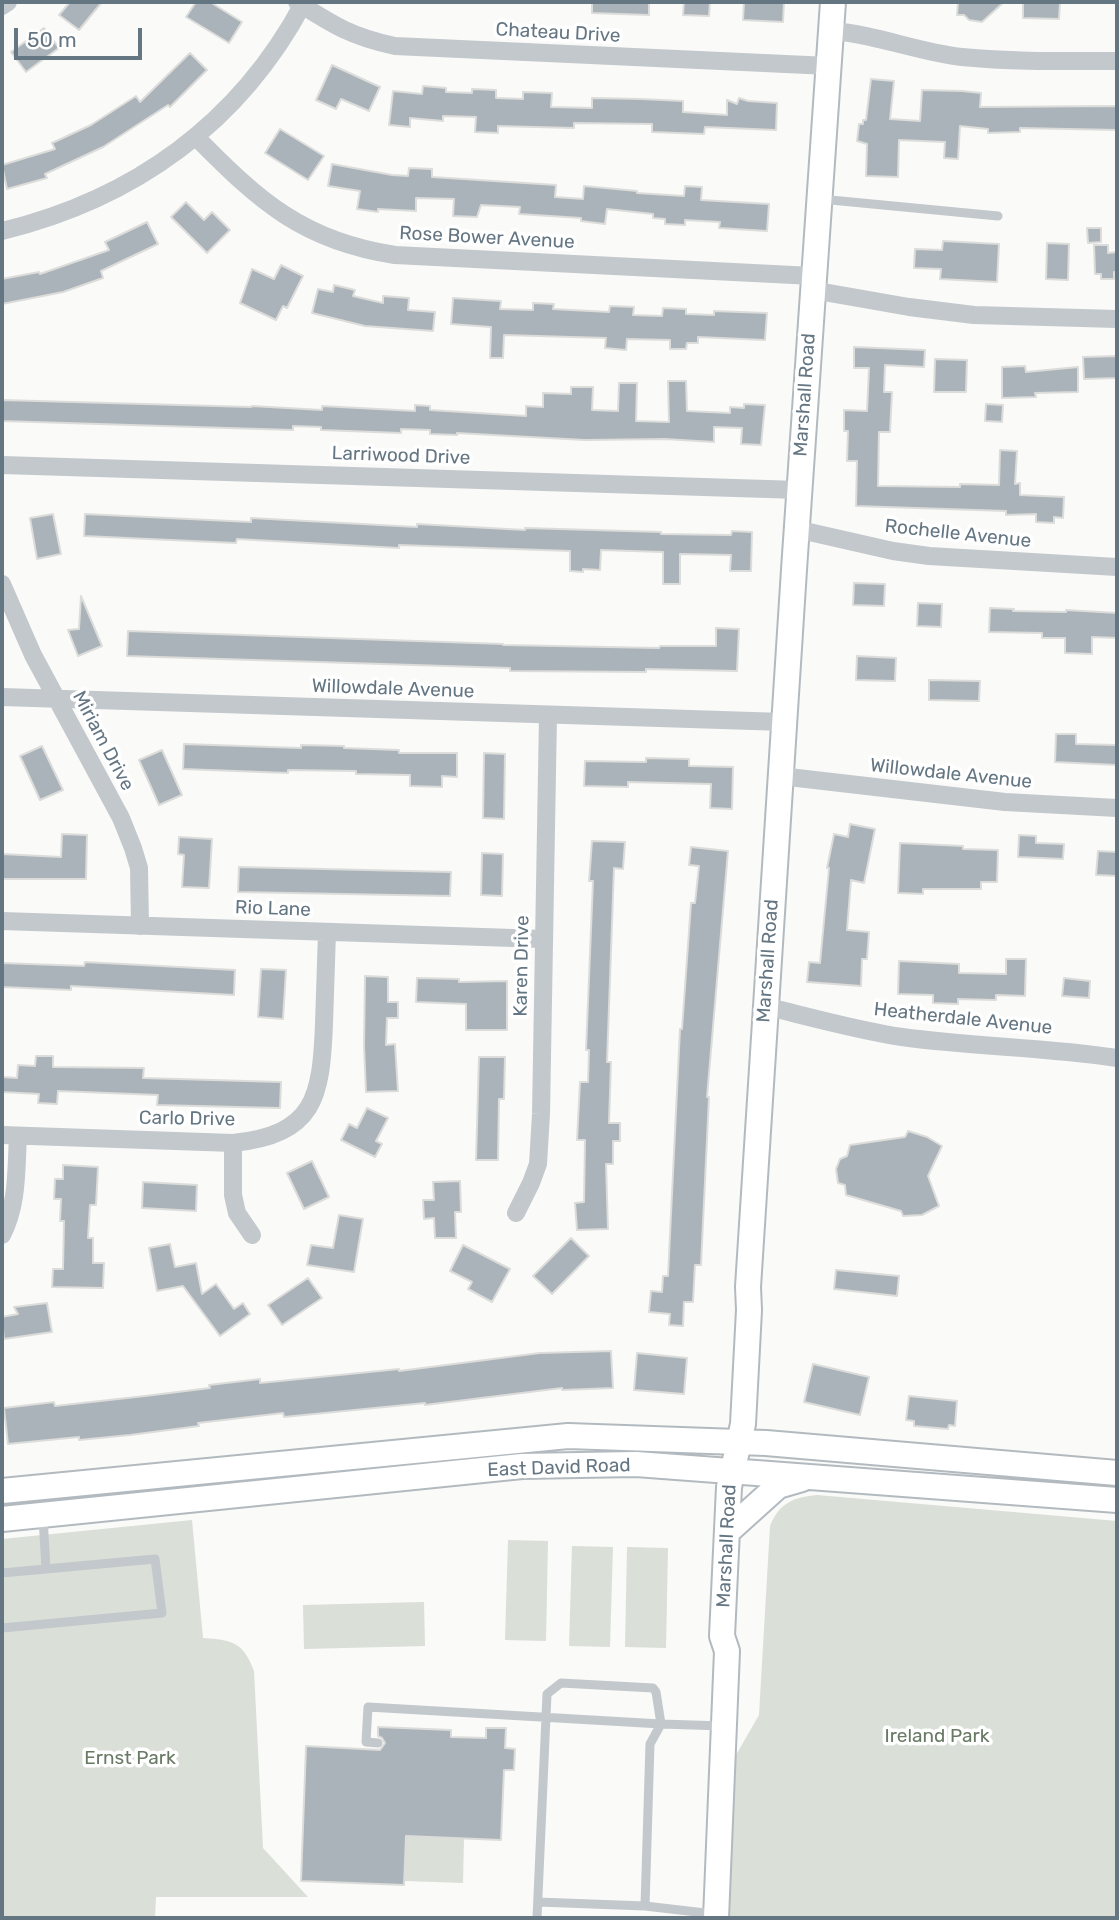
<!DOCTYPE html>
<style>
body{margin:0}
#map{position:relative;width:1119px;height:1920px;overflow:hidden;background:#fafaf8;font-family:Rubik,sans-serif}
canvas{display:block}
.frame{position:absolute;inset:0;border:4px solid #657683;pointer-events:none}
.scale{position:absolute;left:14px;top:28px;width:128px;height:32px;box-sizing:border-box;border:4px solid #657683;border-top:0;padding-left:9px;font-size:21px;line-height:24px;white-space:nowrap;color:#657683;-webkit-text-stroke:5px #fff;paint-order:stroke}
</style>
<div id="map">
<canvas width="1119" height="1920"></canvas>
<div class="frame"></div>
<div class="scale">50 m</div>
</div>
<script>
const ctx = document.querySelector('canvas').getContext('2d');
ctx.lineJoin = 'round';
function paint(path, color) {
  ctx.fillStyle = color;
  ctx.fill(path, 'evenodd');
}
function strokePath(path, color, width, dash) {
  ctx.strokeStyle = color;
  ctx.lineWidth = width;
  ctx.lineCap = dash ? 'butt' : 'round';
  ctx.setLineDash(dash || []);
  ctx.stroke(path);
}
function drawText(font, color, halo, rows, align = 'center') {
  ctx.font = font + ' Rubik,sans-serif';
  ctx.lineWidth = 7;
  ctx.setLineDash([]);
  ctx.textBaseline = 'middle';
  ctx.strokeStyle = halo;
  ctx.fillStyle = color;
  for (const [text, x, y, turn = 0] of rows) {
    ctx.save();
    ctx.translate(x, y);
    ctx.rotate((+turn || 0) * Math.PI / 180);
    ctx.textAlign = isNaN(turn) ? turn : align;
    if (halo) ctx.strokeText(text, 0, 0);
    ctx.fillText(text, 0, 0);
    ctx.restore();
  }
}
paint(new Path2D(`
 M817 1495 1117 1521V1918H716L721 1781 759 1715 770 1526C779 1503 794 1497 817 1495Z
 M192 1520 203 1638C233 1640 243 1642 254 1671L263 1848 308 1897H156L155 1918H2V1539Z
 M508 1540 548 1541 546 1641 505 1640Z
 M572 1546 613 1547 610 1647 569 1646Z
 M627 1547 668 1548 666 1648 625 1647Z
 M424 1602 425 1646 304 1649 303 1605Z
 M406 1836 464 1838 463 1883 405 1881Z`), '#dadfd7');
const building = new Path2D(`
 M70 2H102L79 30 59 15Z
 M196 2H210L242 22 229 43 186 17Z
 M592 2H649V15L592 13Z
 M684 2H710L709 16 683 15Z
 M744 2H784L783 22 743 20Z
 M958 2H1004L982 22 969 20 964 15H957Z
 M1023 2H1060L1059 19 1023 18Z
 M44 28 59 48 26 72 11 52Z
 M190 53 207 70 170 107 168 105 103 147 45 174 47 178 7 189 2 165 55 149 52 143 91 125 136 96 140 102Z
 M332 65 380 87 369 111 341 99 336 109 316 100Z
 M871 79 894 81 890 119 920 121 922 90 962 91 981 93 980 107 1117 106V130L1020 128V132L988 133V129L960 126 958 159 944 158 945 142 899 140 898 177 866 176 867 144 857 141 859 124H863V120H866Z
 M423 86 446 88V92L472 93V89L496 90V98L523 99V92L552 93 551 107 592 108V98L641 99 683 101V112L727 115V100L737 104 739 98 748 101 777 103 776 130 705 127 704 134 652 132V124L574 123V128L498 126V133L475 132 476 117 443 116V121L410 118V127L389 125 393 91 422 94Z
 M280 129 324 156 308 180 265 153Z
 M332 164 392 175 408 176 409 168 432 169V177L556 185 555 197 583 199 584 186 637 191V193L684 196 685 186 702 187 701 200 769 204 767 231 719 228 720 222 685 220V225L665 224V219L653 218V214L607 209 605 224 581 221V218L519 214 520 207 481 205 477 217 453 216 454 199 416 198V211L378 209V212L357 209 360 191 328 186Z
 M186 202 204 220 212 212 230 230 207 253 171 217Z
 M147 222 158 244 101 271 103 278 63 292 2 304V279L39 272 40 274 109 250 105 242Z
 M1087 228H1101V242L1088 243Z
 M943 241 999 244 997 282 940 279 941 269 914 268 915 249 942 250Z
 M1047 243 1069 244 1068 280 1046 279Z
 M1094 245H1108V253L1117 252V272H1114V279H1101V274H1095Z
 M281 265 303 276 287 308 283 306 276 320 240 303 252 269 274 279Z
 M334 285 355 290 353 296 383 303V296L409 298 408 310 435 312 433 331 365 326 312 313 318 289 333 292Z
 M453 298 501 301 500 309 533 310V303L554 304 553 309 609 312 610 306 634 307 633 315 662 316 663 308 686 309V314L714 315V311L767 313 765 340 698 337V343H687L686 349H670V340L627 339 626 350 605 348 606 338 504 335 503 358H490L491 327 451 324Z
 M854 347 925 350 924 367 885 365 884 392H892L890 432H879L878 486 960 487V484L999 485 1000 450 1017 451 1015 484 1020 483V495L1064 497 1063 518 1054 517V523L1036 522V514L1006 515V511L856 506 857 461H847L848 431H844V410L867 411 869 368H854Z
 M1117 356V378L1084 379 1083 357Z
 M935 359 967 360 966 392H934Z
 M1025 366 1026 372 1078 367V392L1035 393 1036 397 1002 398V367Z
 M668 381H686L687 411 730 413V407L744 408V404L765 405 761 445 741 444 742 428 714 427V442L665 439 585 440 457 433V435L430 434V430L401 429V433L321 430V427L293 426V430L2 421V400L251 407 252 406 322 410V406L415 411V405L430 406V410L526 416V406L543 407V393L571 394V387H593L592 410 618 411 619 383H637L636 421 669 422Z
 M986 404 1003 405 1002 422 985 421Z
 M53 514 61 554 37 559 30 518Z
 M85 514 251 522V518L417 527V524L525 530V528L661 532V534L731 535 732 531 752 532 751 571H730L731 555 680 554V584H663V552L601 550 600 570 583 569V572L570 571V551L399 545V548L237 539 236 543 84 536Z
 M854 583 885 584 884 606 853 605Z
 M81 596 102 646 78 656 68 630 79 629Z
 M918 603 942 604 941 627 917 626Z
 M990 608 1014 609 1013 611 1066 612V610L1117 613V638L1092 637V654L1065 653V638H1042V633L989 632Z
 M716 628 739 629 737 671 646 669V672L510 671V668L127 656 128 631 503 644V645L659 648 660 646H716Z
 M857 656 896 658 895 681 856 680Z
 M929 680 980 681 979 701 929 700Z
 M1056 734H1076V744L1117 745V765L1055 762Z
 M184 744 301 748V745L344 746V748L399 750V753H457V777L442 776V787L410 786V775L356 774V771L288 770V773L183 769Z
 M42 746 63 790 40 800 20 756Z
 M162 750 182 795 159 805 139 760Z
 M484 753 505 754 504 819 483 818Z
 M646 758 689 759V766L733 767 732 809 710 808 711 784 628 782V787L584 786 585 761 646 762Z
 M850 824 875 829 864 883 851 880 847 930 869 932 867 959H862L861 986 807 982 809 962 820 963 829 868H827L834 834 848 837Z
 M62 834 87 835 86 879H2V854L61 857Z
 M1019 835 1036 836V843L1064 844 1063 859 1018 857Z
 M179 837 212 839 209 888 182 887 184 855 178 854Z
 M592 841 625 842 623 869 614 868 607 1062H611L609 1123H620V1141H613V1164H606L608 1229 577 1230 575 1203 584 1202 585 1140H577L580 1082H588L589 1050H586L593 881H589Z
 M900 843 963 846V849L998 850 997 882H981V889H923V894L898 893Z
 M691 847 728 851 707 1097H709L701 1265H695L693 1302H684L683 1326 669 1325 670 1314 649 1312 651 1291 662 1292 663 1276H668L680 1029H682L691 903H695L699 866 689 865Z
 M1098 851 1117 852V876L1096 875Z
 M482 853 503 854 502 896 481 895Z
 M239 867 451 872 450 896 238 892Z
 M1006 959H1026L1025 996 996 995V1000L958 999V1004L933 1003V995L898 994 899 961 959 964V973L1006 974Z
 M85 962 235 970 234 995 71 986V990L2 987V963L84 966Z
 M261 969 286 970 283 1019 258 1017Z
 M365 976 388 977V1002H398V1018H387L386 1045 395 1044 398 1091 366 1092 364 1046Z
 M417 978 459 979V982L507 981V1030H466V1004L416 1002Z
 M1064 978 1090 981 1089 998 1062 996Z
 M36 1056H53V1067L144 1068 143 1078 281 1082 280 1108 157 1105 158 1095 58 1091 57 1104 38 1103 39 1094 2 1092V1077L17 1078 18 1065 35 1066Z
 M479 1057H505L504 1099H499L498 1160H476Z
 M367 1108 388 1118 376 1141 382 1144 375 1157 341 1140 349 1124 357 1128Z
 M908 1131 927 1137 942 1146 928 1176 939 1206 922 1215 903 1216 901 1211 846 1195 845 1185 838 1183 836 1169 840 1159 847 1156 850 1145 905 1137Z
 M312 1161 329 1197 304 1209 287 1173Z
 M63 1165 98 1167 96 1205H90L88 1238H93V1263H104L103 1288 52 1287 53 1269H63L64 1221H60L61 1199H54L55 1179H63Z
 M460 1181 461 1212H455L456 1238H435L434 1218 424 1219 423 1200H434L433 1182Z
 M143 1182 197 1185 196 1211 142 1208Z
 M339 1215 363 1219 354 1272 307 1265 311 1245 333 1248Z
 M571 1238 589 1256 552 1294 533 1276Z
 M170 1244 175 1267 196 1263 202 1294 216 1284 234 1309 243 1303 250 1314 220 1336 183 1286 157 1291 149 1248Z
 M463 1245 510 1269 492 1302 468 1289 472 1282 450 1271Z
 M836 1270 899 1276 897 1296 834 1289Z
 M308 1278 322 1298 282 1325 268 1305Z
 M47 1303 52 1332 4 1339 2 1317 18 1314 14 1307Z
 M611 1351 613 1388 562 1390V1388L425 1405V1403L284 1417 283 1413 198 1423 199 1426 130 1435 79 1440V1437L8 1444 4 1408 54 1402 55 1406 145 1396 210 1388 209 1385 260 1379V1383L399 1369V1371L540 1353Z
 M637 1353 687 1358 684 1394 634 1390Z
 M813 1364 869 1377 860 1415 804 1402Z
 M909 1396 957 1401 955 1426 949 1425 948 1429 914 1426V1421L906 1420Z
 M378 1727 451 1730V1737L486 1738V1728H506L505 1748 515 1749 514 1770H504L501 1840 406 1836 404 1885 301 1881 306 1746 380 1750 385 1743 382 1738 378 1736Z`);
paint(building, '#aab3b9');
strokePath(building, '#dcdcda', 2);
const secondary = new Path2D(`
 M2 1491 568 1436 766 1443 1117 1473
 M2 1519 522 1466 636 1464 1117 1500
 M727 1532 778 1486 802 1479
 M716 1918 727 1651 722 1636 729 1487 743 1424 749 1310 748 1287C774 859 803 430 833 2`);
strokePath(secondary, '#b3babf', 28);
strokePath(new Path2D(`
 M820 199 998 216
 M43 1517 46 1569
 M2 1573 155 1559 162 1613 2 1628
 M378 1743 366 1742 368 1707 661 1724 650 1744 645 1906
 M538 1902 645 1906 714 1914
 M537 1918 547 1694 561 1683 653 1688 656 1692 661 1724 723 1726`), '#c3c8cc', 9);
strokePath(new Path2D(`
 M297 2C333 25 352 37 395 46L829 66
 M2 6 8 2
 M831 31C876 34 917 52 962 57 1013 62 1066 61 1117 61
 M197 138C259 201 303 241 395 255L813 276
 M2 231C134 199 240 123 304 2
 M812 290 909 307 974 315 1117 319
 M2 465 799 490
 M796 529 893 551 929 556 1117 567
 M2 584 33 655 121 818 133 848 139 868 140 926
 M2 697 784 722
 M780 776 1005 802 1117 808
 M2 921 543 939
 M765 1006C810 1017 856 1030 902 1037 974 1047 1046 1047 1117 1058
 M2 1135 233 1143C315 1134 321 1098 324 1024 325 993 326 963 327 932
 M233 1143V1195L237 1213 252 1235
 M516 1213 531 1183 538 1164 541 1114 548 715
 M2 1235C18 1204 16 1170 18 1136`), '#c3c8cc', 18);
strokePath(secondary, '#fff', 24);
drawText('19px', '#657683', '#fff', [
 ["Chateau Drive",558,33,3],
 ["Rose Bower Avenue",487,238,3],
 ["Marshall Road",805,395,-86],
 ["Larriwood Drive",401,456,2],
 ["Rochelle Avenue",958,534,6],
 ["Willowdale Avenue",393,689,2],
 ["Miriam Drive",103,741,62],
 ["Willowdale Avenue",951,774,6],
 ["Rio Lane",273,909,2],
 ["Marshall Road",768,961,-86],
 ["Karen Drive",522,966,-89],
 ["Heatherdale Avenue",963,1019,6],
 ["Carlo Drive",187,1119,1],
 ["East David Road",559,1468,-2],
 ["Marshall Road",727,1546,-87]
]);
drawText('19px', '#687a64', '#fff', [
 ["Ireland Park",937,1737],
 ["Ernst Park",130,1759]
]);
</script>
